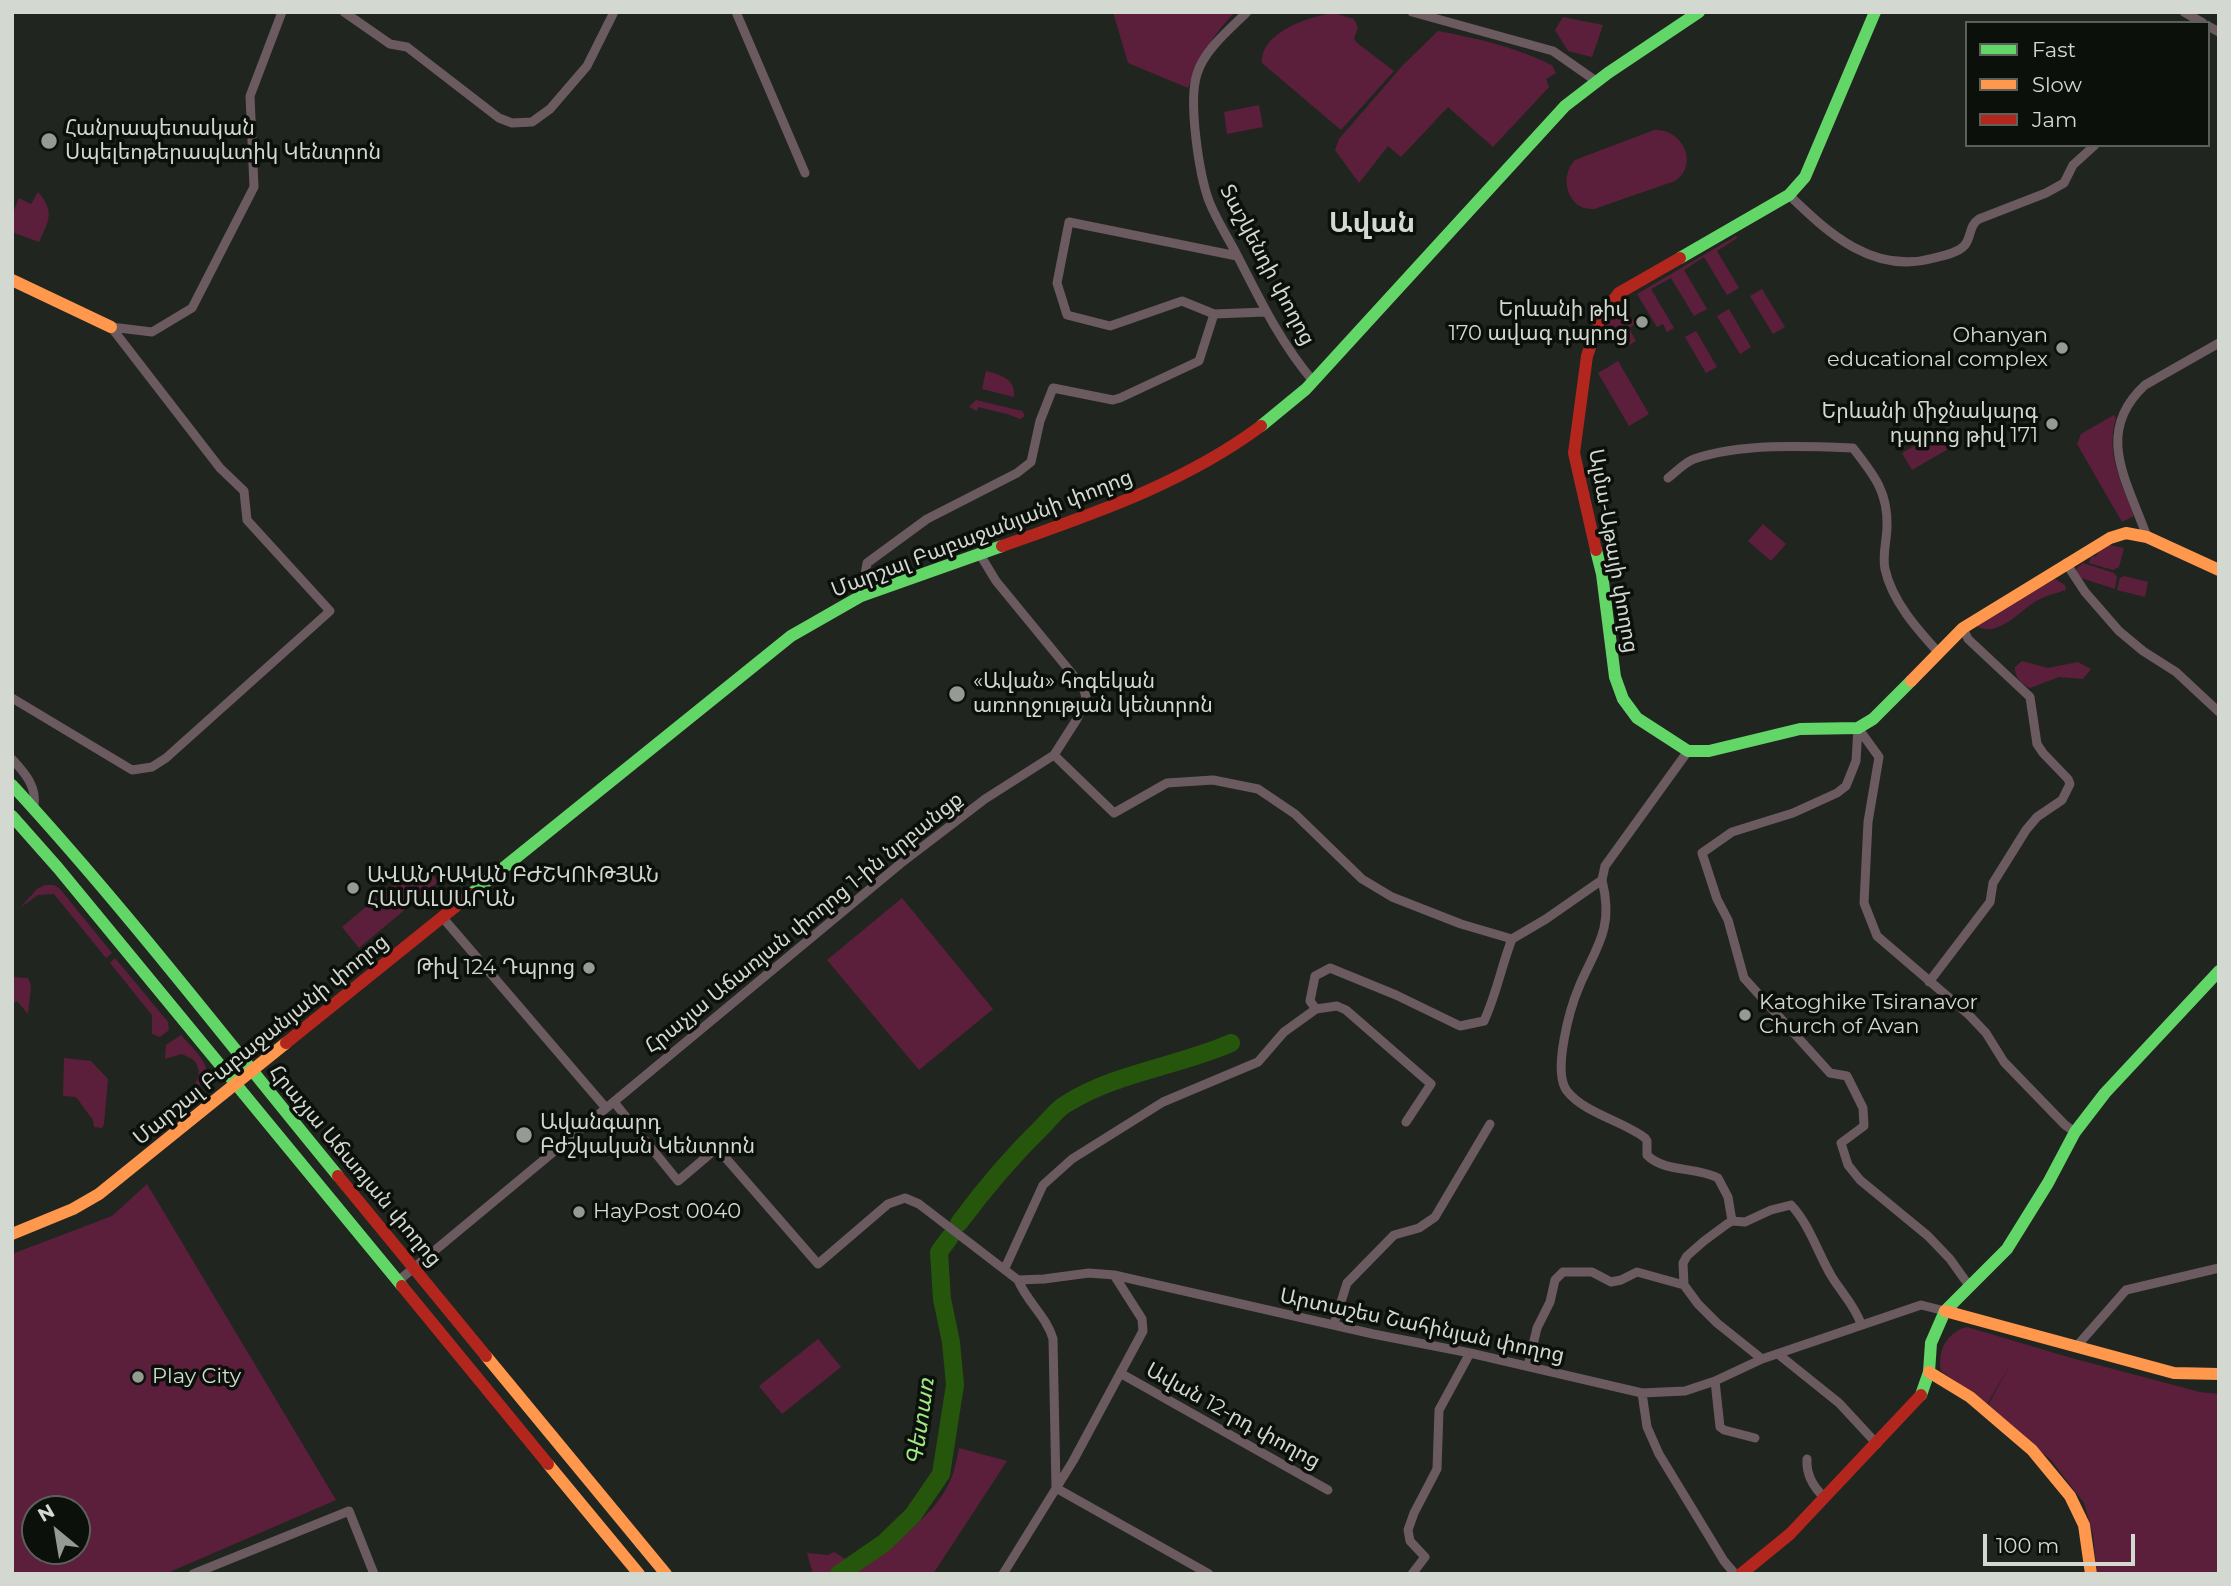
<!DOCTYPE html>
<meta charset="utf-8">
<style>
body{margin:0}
#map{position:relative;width:2231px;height:1586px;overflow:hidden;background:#212520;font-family:Montserrat,sans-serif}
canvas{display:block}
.frame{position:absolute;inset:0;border:14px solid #d3d9d1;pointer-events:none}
.legend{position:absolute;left:1965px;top:21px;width:245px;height:126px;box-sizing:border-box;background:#0c100b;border:2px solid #5c605a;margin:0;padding:9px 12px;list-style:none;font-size:21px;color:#d3d9d1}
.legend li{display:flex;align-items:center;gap:14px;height:35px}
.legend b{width:35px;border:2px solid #5c605a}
.north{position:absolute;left:21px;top:1495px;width:70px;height:70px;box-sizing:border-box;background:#0c100b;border:2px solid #5c605a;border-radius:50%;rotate:330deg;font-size:19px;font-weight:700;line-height:28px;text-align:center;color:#d3d9d1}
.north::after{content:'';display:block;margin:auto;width:24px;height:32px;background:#959a93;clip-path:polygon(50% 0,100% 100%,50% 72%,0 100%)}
.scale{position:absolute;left:1983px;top:1534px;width:152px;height:32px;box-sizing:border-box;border:4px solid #d3d9d1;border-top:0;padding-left:9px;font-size:21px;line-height:24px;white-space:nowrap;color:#d3d9d1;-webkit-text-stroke:5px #0c100b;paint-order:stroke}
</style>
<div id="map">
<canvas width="2231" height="1586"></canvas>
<div class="frame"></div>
<ul class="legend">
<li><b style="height:9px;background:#63d668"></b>Fast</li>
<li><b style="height:9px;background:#ff974d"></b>Slow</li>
<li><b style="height:9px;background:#b3261e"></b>Jam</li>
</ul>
<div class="north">N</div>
<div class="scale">100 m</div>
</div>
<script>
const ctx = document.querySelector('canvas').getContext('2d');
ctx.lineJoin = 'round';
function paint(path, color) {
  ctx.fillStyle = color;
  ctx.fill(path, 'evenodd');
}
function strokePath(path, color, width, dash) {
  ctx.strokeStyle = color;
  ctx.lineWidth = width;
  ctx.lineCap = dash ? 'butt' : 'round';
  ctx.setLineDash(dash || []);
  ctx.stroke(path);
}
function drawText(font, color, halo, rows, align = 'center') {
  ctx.font = font + ' Montserrat,"Noto Sans Armenian",sans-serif';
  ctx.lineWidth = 7;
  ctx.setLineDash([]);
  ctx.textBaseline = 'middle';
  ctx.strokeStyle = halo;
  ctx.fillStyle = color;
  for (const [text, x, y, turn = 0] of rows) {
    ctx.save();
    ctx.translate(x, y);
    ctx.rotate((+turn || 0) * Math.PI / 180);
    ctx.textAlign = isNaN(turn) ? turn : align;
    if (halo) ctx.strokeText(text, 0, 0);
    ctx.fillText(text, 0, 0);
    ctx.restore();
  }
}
paint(new Path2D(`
 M1113 12H1235C1213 34 1199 59 1188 88L1128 63Z
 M1334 13 1354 19 1358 28 1354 38 1357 43 1394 71 1341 130 1262 63C1260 33 1309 16 1334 13Z
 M1563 17 1603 25 1592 57 1568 51 1555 30Z
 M1438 31C1477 38 1517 48 1552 65L1556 73 1546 79 1549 87 1493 147 1448 107 1401 157 1388 146 1359 183 1335 150 1339 139 1403 65Z
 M1259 105 1263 127 1227 134 1224 112Z
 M1654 130C1682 128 1700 164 1675 181L1594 209C1568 211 1558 177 1575 160Z
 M38 192C55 212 49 220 39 242L12 232V215L19 198 31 204Z
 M1736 236 1737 238 1717 251 1739 288 1727 295 1704 257 1684 270 1707 309 1694 316 1671 278 1651 289 1674 328 1667 332 1663 324 1657 327 1637 294Z
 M1762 289 1785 327 1773 334 1750 296Z
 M1623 302 1635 324 1629 328 1636 341 1622 349 1615 347 1604 330 1610 310Z
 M1729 309 1751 347 1740 354 1717 316Z
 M1696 331 1717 367 1706 373 1685 337Z
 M1618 361 1649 414 1629 426 1598 373Z
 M986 371C1001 375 1016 379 1014 397L982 389Z
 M976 400 1022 411 1025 416 1020 419 1007 414 978 407 977 411 969 407Z
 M2114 415 2116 418C2105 452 2122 484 2134 516L2122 522 2077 444 2081 434Z
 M1945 428 1955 445 1912 470 1902 453Z
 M1763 524 1786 544 1771 561 1748 541Z
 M2104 544 2124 548 2119 567 2113 570 2089 563 2091 557 2096 556Z
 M2083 563 2114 573 2117 577 2115 589 2078 577 2076 569Z
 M2124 576 2148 582 2145 597 2117 590 2120 578Z
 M2055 579 2065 585 2066 590C2057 593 2047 595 2038 600 2021 609 2000 637 1978 627V624Z
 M2022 661 2048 668 2078 662 2091 669 2083 679 2059 677 2030 688C2021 684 2014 676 2015 667Z
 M421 861 438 882 359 948 342 927Z
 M45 885H54L60 889 112 953 106 958 54 894 38 895 20 908 37 889Z
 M902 898 993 1009 919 1070 827 960Z
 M115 958 168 1022 169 1030 160 1037 152 1034V1015L110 963Z
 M12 977 28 978 31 986 28 1014 17 1001 12 1004Z
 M181 1035C189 1045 211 1063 206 1077 203 1084 195 1089 190 1094L188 1092C198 1082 203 1073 194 1060L182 1054 165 1059 166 1045Z
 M64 1058 91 1061 108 1079 104 1124 102 1128 94 1127 93 1120 76 1097 63 1096Z
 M147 1184 336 1500 165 1574H12V1254L112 1216ZM35 1509H77V1551H35Z
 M1967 1327 2068 1357 2200 1392 2219 1394V1574H2097L2093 1535 2084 1503 2051 1460 1988 1405 2012 1362 1987 1404 1941 1371C1937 1351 1947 1332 1967 1327Z
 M818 1339 841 1367 782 1414 759 1386Z
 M959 1448 1007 1461 933 1574H813L807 1553 828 1555 834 1552 857 1566C890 1549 936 1515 951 1479 955 1470 957 1458 959 1448Z`), '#5c1f3b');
strokePath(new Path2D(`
 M959 1223C985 1188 1012 1156 1043 1126 1050 1119 1057 1109 1066 1104 1114 1073 1179 1066 1231 1043
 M839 1574 884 1543 913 1515 941 1474 955 1385 951 1342 942 1299 939 1252 950 1237`), '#26560c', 18);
strokePath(new Path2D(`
 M344 12 390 44 407 47 499 118 512 123 532 122 550 109 587 66 614 12
 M736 12 805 173
 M1247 12C1230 29 1204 50 1197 74 1188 101 1199 174 1209 201 1216 219 1227 236 1236 253 1259 298 1280 342 1313 381
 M1412 12 1553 51 1596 81
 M2184 12 2203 23
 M2208 26 2219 32
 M1789 195C1829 234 1874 275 1934 258 1943 256 1957 253 1964 246 1972 238 1968 226 1979 219L2046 193 2064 183 2073 165 2095 145
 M1214 314 1182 301 1110 326 1067 315 1057 283 1069 222 1237 256
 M1668 478C1676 472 1685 462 1694 459 1740 443 1806 446 1853 448 1873 474 1888 491 1887 526 1887 540 1882 555 1885 569 1892 601 1917 629 1938 652
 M2147 537C2128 482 2093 433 2145 385L2219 343
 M2066 563 2085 592 2119 631 2143 651 2176 672 2219 712
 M861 596 867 563 927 519 1017 473 1031 462 1040 421 1053 388 1113 400 1120 398 1199 361 1214 314 1266 312
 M12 698 132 770 152 767 166 758 330 611 247 520 244 491 220 468 111 327 152 332 192 308 254 187 250 96 282 12
 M1858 728 1856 761 1846 786 1837 793 1793 813 1732 832 1702 853 1717 899 1728 920 1744 978 1830 1073 1847 1076 1863 1108 1864 1126 1841 1143 1848 1165 1860 1180 1928 1236 1950 1259 1970 1287
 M1858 728 1879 757 1868 822 1864 903 1877 936 1968 1014 1986 1033 2004 1062 2065 1125 2075 1132
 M1054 755 1114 813 1167 783 1213 780 1258 789 1295 814 1362 879 1392 897 1461 924 1512 939 1546 919 1602 880 1605 866 1688 751
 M12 759C26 774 37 787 34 807
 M1602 880C1606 896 1608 911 1604 928 1599 949 1587 967 1579 987 1570 1008 1552 1072 1567 1091 1584 1113 1623 1121 1645 1138L1647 1141V1155C1665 1173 1695 1166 1718 1178L1728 1197 1732 1221
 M443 918 606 1108
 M1929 982 1990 902 1993 883 2026 830 2037 817 2062 800 2070 784 2068 779 2043 753 2037 744 2030 697 1968 639 1963 628
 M1316 1009 1310 1001 1315 976 1330 968 1396 995 1460 1026 1484 1021C1497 993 1501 967 1512 939
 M614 1102 678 1181 717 1148 818 1264 888 1204 905 1198 919 1204 1018 1280 1044 1279 1089 1273 1114 1275 1373 1334 1470 1353 1642 1393 1685 1391 1715 1381 1762 1359 1921 1305 1945 1311
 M1005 1268 1043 1185 1072 1159 1163 1102 1258 1062 1284 1032 1316 1009 1337 1006 1346 1010 1431 1084 1406 1122
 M1018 1280C1027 1302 1047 1317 1053 1339L1056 1488 1209 1574
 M398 1281 900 864 985 799 1054 755 1077 719 1086 697 1083 687 996 581 979 553
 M1334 1324 1347 1283 1394 1235 1419 1228 1435 1217 1490 1124
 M2076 1347 2126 1290 2219 1268
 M1778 1354 1839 1403 1877 1444
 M1762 1359 1717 1323 1698 1304 1684 1285 1683 1263 1687 1256 1704 1241 1727 1224 1732 1221 1745 1222 1771 1210 1791 1205C1810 1225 1818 1254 1832 1277 1842 1293 1855 1306 1861 1324
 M1528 1366 1537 1328 1550 1302 1555 1280 1563 1272H1592L1611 1282 1621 1280 1637 1272 1684 1285
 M1120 1373 1328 1490
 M1715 1381 1720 1427 1724 1430 1755 1438
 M1642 1393 1647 1427 1659 1454 1724 1561 1735 1574
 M1807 1459C1806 1475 1814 1488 1825 1498
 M193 1574 349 1511 374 1574
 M1003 1574 1073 1461 1143 1331 1142 1319 1114 1275
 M1412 1574 1425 1557 1410 1541 1408 1530 1414 1513 1437 1469 1439 1410 1470 1353`), '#6b5b61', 9);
strokePath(new Path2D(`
 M1680 258 1789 195 1805 177 1875 12
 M1261 426 1306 389 1565 106 1608 73 1699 12
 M1596 550 1602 574 1615 677 1623 699 1637 718 1688 751H1709L1800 729 1858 728 1873 719 1911 681
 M12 785C127 910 230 1045 338 1176
 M12 816 58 868 402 1286
 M471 894 791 636 861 596 1002 546
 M1921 1395 1929 1372 1931 1343 1945 1311 2007 1249 2048 1183 2075 1132 2105 1093 2219 971`), '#63d668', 12);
strokePath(new Path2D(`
 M12 280 111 327
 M1911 681 1963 628 2110 538 2126 533 2147 537 2219 570
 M12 1234 73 1209 99 1194 286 1043
 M1945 1311 2174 1373 2219 1374
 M486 1356 666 1574
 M1929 1372 1970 1397 2032 1450 2070 1496 2084 1525 2091 1574
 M548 1464 639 1574`), '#ff974d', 12);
strokePath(new Path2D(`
 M1002 546C1092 514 1183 484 1261 426
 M1596 550 1574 453 1587 356 1601 316 1619 293 1680 258
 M286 1043 471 894
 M338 1176 486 1356
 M402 1286 548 1464
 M1741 1574 1790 1534 1921 1395`), '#b3261e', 12);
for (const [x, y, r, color] of [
 [49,141,9,"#959a93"],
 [1642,322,7,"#959a93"],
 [2062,348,7,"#959a93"],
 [2052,424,7,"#959a93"],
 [957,694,9,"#959a93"],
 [353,888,7,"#959a93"],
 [589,968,7,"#959a93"],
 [1745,1015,7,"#959a93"],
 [524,1135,9,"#959a93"],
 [579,1212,7,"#959a93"],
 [138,1377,7,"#959a93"]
]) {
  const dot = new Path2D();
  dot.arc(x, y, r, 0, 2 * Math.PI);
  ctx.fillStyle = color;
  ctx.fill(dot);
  strokePath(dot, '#0c100b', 2.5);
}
drawText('21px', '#d3d9d1', '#0c100b', [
 ["Հանրապետական",65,129],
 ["Սպելեոթերապևտիկ Կենտրոն",65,153],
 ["Երևանի թիվ",1628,310,"right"],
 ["170 ավագ դպրոց",1628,334,"right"],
 ["Ohanyan",2048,336,"right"],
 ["educational complex",2048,360,"right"],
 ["Երևանի միջնակարգ",2038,412,"right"],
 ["դպրոց թիվ 171",2038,436,"right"],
 ["«Ավան» հոգեկան",973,682],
 ["առողջության կենտրոն",973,706],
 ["ԱՎԱՆԴԱԿԱՆ ԲԺՇԿՈՒԹՅԱՆ",367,876],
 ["ՀԱՄԱԼՍԱՐԱՆ",367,900],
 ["Թիվ 124 Դպրոց",575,968,"right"],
 ["Katoghike Tsiranavor",1759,1003],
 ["Church of Avan",1759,1027],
 ["Ավանգարդ",540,1123],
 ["Բժշկական Կենտրոն",540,1147],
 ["HayPost 0040",593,1212],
 ["Play City",152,1377]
], 'left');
drawText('21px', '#d3d9d1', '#0c100b', [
 ["Տաշկենդի փողոց",1267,265,62],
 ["Մարշալ Բաբաջանյանի փողոց",982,534,-21],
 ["Ալմա-Աթայի փողոց",1613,551,80],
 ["Հրաչյա Աճառյան փողոց 1-ին նրբանցք",804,923,-39],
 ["Մարշալ Բաբաջանյանի փողոց",261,1040,-39],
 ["Հրաչյա Աճառյան փողոց",355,1166,50],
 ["Արտաշես Շահինյան փողոց",1422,1326,12],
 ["Ավան 12-րդ փողոց",1233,1416,29]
]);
drawText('italic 23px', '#a0e984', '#0c100b', [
 ["Գետառ",921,1422,-82]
]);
drawText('bold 28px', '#d3d9d1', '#0c100b', [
 ["Ավան",1372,224]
]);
</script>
